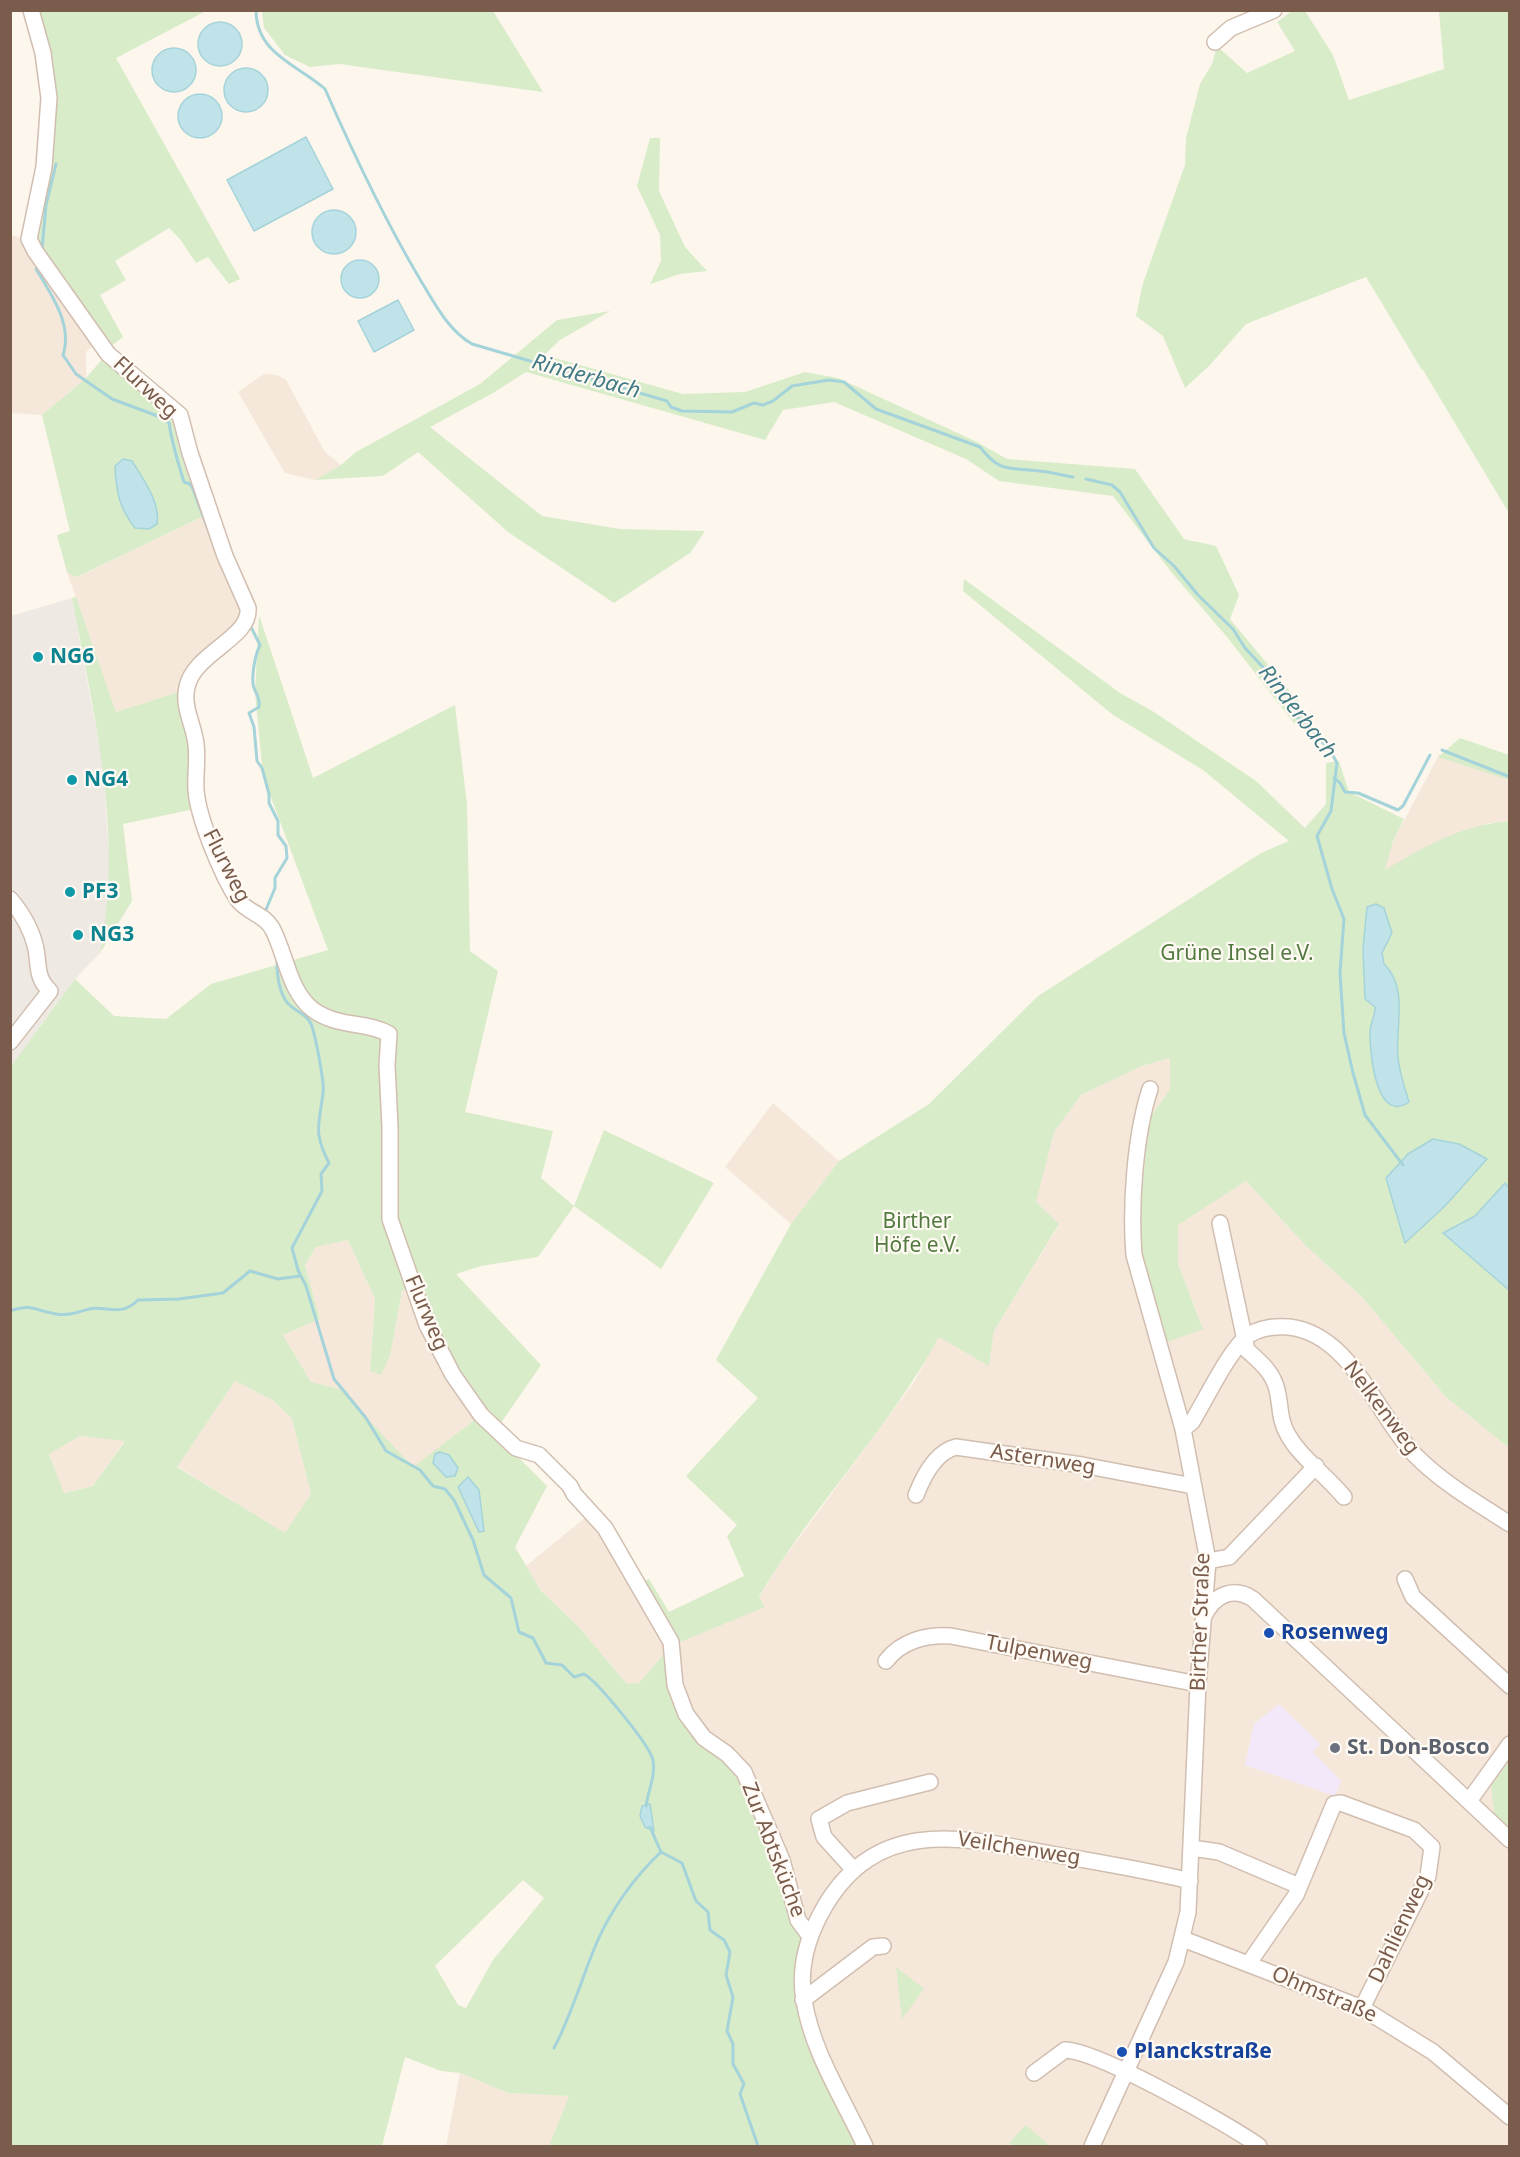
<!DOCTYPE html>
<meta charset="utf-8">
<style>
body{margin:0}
#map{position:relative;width:1520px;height:2157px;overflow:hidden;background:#fdf6ec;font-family:"Noto Sans",sans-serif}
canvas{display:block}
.frame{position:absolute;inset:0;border:12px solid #7a5c4d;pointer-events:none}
</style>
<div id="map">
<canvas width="1520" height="2157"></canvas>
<div class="frame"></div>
</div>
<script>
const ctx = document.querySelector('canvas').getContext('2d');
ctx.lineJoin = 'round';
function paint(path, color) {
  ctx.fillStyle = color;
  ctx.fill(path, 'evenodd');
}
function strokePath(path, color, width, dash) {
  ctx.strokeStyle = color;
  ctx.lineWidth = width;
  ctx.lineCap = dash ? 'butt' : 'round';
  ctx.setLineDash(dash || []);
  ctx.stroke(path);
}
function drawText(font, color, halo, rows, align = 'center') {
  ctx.font = font + ' "Noto Sans",sans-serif';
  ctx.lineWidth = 4.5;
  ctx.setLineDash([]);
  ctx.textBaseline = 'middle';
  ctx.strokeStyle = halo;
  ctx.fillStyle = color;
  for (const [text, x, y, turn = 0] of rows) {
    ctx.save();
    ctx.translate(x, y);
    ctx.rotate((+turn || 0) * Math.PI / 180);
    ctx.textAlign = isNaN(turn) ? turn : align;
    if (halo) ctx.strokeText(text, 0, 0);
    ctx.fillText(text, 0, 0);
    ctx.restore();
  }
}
paint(new Path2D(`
 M10 234 25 240 94 345 86 352V378L42 415 11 413Z
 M264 374 277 375 286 380 325 452 341 465 315 480 285 473 238 392Z
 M206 515 245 609 238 624 187 673 178 692 116 712 67 572 78 577Z
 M1439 755 1509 779V821L1488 823 1384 870 1393 841Z
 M1170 1058V1089L1149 1119 1140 1216 1203 1329 1178 1264 1177 1225 1246 1181 1306 1246 1362 1297 1446 1397 1509 1448V1761L1491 1787 1510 1832 1509 2146H857L817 2061 795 1995 801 1938 676 1696 672 1646 639 1684H627L578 1626 541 1591 526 1566 586 1517 604 1529 673 1645 765 1606 759 1598 779 1565 914 1382 939 1336 989 1365 994 1331 1059 1225 1035 1202 1054 1132 1081 1095 1142 1066Z
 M773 1103 839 1161 791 1224 725 1167Z
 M348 1240 375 1299 370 1371 381 1374 390 1356 402 1291 411 1288 481 1415 413 1468 339 1389 311 1382 283 1335 320 1319 305 1265 316 1247Z
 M235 1381 274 1401 292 1419 311 1494 285 1534 177 1466Z
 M80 1436 125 1440 93 1486 63 1493 49 1453Z
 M460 2073 508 2093 569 2096 549 2146H446Z`), '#f5e8da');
paint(new Path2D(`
 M72 598 103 766 110 868 108 912 100 953 75 979 11 1066V616Z`), '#efe9e4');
paint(new Path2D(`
 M1279 1704 1320 1744 1313 1752 1341 1781 1335 1796 1245 1765 1254 1724Z`), '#f3e8fa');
paint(new Path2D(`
 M37 11H206L116 58 240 279 229 284 208 257 196 263 180 239 169 228 115 261 126 280 100 295 123 337 111 346 33 242 47 172Z
 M262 11H493L543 92 339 64 310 67 285 55 264 28Z
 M1292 11H1305L1333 55 1349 100 1444 69 1439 11H1509V513L1423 370 1427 368 1422 370 1366 277 1246 324 1210 365 1185 388 1163 336 1136 316 1143 283 1185 165 1186 138 1200 84 1212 64 1217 46 1247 73 1295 51 1277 22Z
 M650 138H660L659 191 685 247 707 271 680 274 650 284 661 261 660 235 637 186Z
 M610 311 560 340 544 355 683 394 745 392 805 372 838 378 975 441 1007 459 1135 469 1184 539 1216 546 1239 595 1230 619 1300 703 1316 740 1293 722 1227 637 1172 573 1113 496 999 481 966 459 834 402 783 410 765 440 526 372 493 393 430 427 542 516 620 529 705 531 690 553 614 603 508 532 418 452 383 476 315 480 341 465 356 452 480 384 557 320Z
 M105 356 176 418 206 515 77 577 67 572 57 535 70 531 42 415 86 378Z
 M964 579 1120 693 1154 712 1256 781 1305 828 1326 804V763L1339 761 1349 792 1404 819 1393 841 1385 870C1425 846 1462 825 1509 821V1189L1505 1183 1475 1216 1443 1233 1509 1290V1448L1446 1397 1362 1297 1306 1246 1246 1181 1178 1225V1264L1203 1329 1165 1343 1140 1254V1216L1149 1119 1170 1089V1058L1142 1066 1081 1095 1054 1132 1036 1202 1059 1224 994 1331 989 1366 939 1337C888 1430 813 1506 759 1597L765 1607 673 1645 676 1696 743 1780 801 1938 795 1995 817 2061 857 2146H549L569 2096 508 2093 460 2073 441 2071 405 2057 382 2146H11V1066L75 979 114 1016 166 1019 211 984 328 950 263 776 255 693 259 615 313 778 455 705 467 804 470 951 498 971 465 1112 553 1131 541 1178 574 1206 604 1130 714 1183 661 1269 574 1206 538 1257 481 1266 456 1274 541 1365 494 1433 547 1486 515 1547 541 1591 578 1626 627 1684 639 1683 672 1645 641 1582 649 1579 669 1612 744 1576 727 1536 737 1525 686 1476 758 1398 716 1360 791 1224 839 1161 929 1104 1038 996 1261 853 1289 841 1203 770 1113 715 963 591ZM1367 908 1386 941 1382 953 1384 964C1409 987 1395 1025 1398 1057 1399 1072 1405 1087 1409 1102L1375 1019V1007L1365 999 1363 949ZM348 1240 375 1299 370 1371 381 1375 390 1356 402 1291 411 1288 481 1415 413 1467 340 1389 311 1382 283 1335 320 1319 305 1265 316 1247ZM235 1381 274 1401 292 1419 311 1494 285 1533 177 1467ZM80 1436 125 1441 93 1486 64 1493 49 1454ZM523 1880 544 1898 493 1960 466 2008 458 2005 435 1966Z
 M76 597 116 712 178 692 190 744V810L123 824 132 901 100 953C124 835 94 715 72 598Z
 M1460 738 1509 755V780L1438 757Z
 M1509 1761V1832L1495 1819 1491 1786Z
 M896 1967 924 1989 902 2019Z
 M1026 2125 1050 2146H1013L1009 2143Z`), '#d8ecc9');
const water = new Path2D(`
 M198 44a22 22 0 1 1 44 0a22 22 0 1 1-44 0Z
 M152 70a22 22 0 1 1 44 0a22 22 0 1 1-44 0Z
 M224 90a22 22 0 1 1 44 0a22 22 0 1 1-44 0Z
 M178 116a22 22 0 1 1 44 0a22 22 0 1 1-44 0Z
 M306 137 333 189 254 231 227 180Z
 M312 232a22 22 0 1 1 44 0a22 22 0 1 1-44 0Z
 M341 279a19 19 0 1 1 38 0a19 19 0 1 1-38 0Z
 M398 300 414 330 374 352 358 321Z
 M123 459 132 461C143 479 161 503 157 524L149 529 135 528C119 508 116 491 115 466Z
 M1376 904 1384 908 1392 933 1382 953 1384 964C1409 988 1395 1025 1398 1057 1399 1072 1405 1088 1409 1102 1376 1125 1370 1053 1370 1034 1369 1025 1375 1018 1375 1007L1365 999 1363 949 1367 907Z
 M1433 1139 1459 1144 1487 1159 1445 1206 1405 1243 1386 1178 1408 1154Z
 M1505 1183 1510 1189 1509 1290 1443 1233 1475 1216Z
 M440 1452 449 1455 458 1468 455 1476 446 1477 433 1463 435 1454Z
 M468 1477 479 1490 484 1531 479 1532 458 1487Z
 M650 1804 654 1831 645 1827 640 1816 642 1806Z`);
paint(water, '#bfe3e8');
strokePath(water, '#a5d3da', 1.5);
strokePath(new Path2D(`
 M256 10C256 54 298 65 325 89 354 155 384 219 421 281 435 304 448 330 472 344L667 401 671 407 682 411 732 412 754 403 763 405 773 401 792 386 829 380 844 382 876 409 980 447C1001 474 1009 467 1039 471 1050 472 1062 475 1073 477
 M42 249 46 205 56 164
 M36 269C51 294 73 325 63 355L76 374 112 399 163 418 169 423C172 443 178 463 184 482L190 484 193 489 213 543
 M1086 479 1112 485 1120 492 1154 548 1174 566 1198 595 1233 629 1245 648 1288 694 1296 716 1330 750 1337 763 1331 811 1317 836 1332 889 1344 919 1340 973 1344 1033 1353 1073 1365 1115 1403 1165
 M251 627 260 645C255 655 252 673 253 684 254 692 261 697 259 707L249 713 254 727 257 761 262 768 269 794V803L278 821V835L286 846 287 858 275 878V888L265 912
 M1442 750 1510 777
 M1334 778 1340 783 1345 792 1358 793 1398 810 1403 806 1430 755
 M277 961C277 974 278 989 286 1001 293 1012 309 1012 313 1030 316 1040 325 1085 323 1093 319 1126 313 1132 329 1163L321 1174 322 1191 292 1248 298 1270 306 1286 334 1379 366 1418 386 1451 420 1470 433 1486 445 1489 454 1500 473 1540 484 1575 511 1598 519 1632 533 1638 546 1663 562 1665 574 1677 584 1674C597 1681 649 1744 653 1760 656 1775 648 1791 646 1806
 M10 1311C33 1303 35 1311 56 1314 68 1316 79 1312 89 1309 106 1305 120 1318 138 1300L179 1299 223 1293 250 1271 278 1279 300 1276
 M650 1827 661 1852 682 1863 696 1901 708 1912 710 1930 724 1940 730 1952 726 1975 733 1997 727 2031 733 2044V2064L744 2084 740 2094 758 2146
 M554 2048C572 2014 582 1977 597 1942 611 1910 635 1876 661 1852`), '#a5d3da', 3);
const minor = new Path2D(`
 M31 10 43 53 49 98 44 167 29 239 35 251 108 354 180 415 190 453 225 556 248 608C251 638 194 653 187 687 182 707 194 725 196 744 198 759 195 775 196 790 198 818 222 876 238 900 248 913 264 914 272 928 286 954 288 989 312 1009 337 1028 367 1021 389 1034L387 1065 390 1127V1219L427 1325 453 1375 481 1415 516 1448 539 1455 570 1486 574 1494 605 1528 671 1642 675 1685 686 1714 704 1738 727 1754 744 1772 782 1860 798 1920 809 1935
 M1215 42 1231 28 1274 10
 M10 899C22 913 32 930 36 949 39 966 36 978 50 991L10 1042
 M1220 1223 1247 1350C1260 1362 1273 1372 1277 1390 1281 1406 1279 1420 1288 1435 1301 1458 1327 1476 1344 1497
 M1183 1429 1192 1422C1205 1401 1230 1348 1249 1335 1261 1327 1276 1326 1289 1327 1351 1334 1377 1415 1414 1454 1441 1482 1477 1503 1510 1524
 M916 1495C923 1477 935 1452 956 1447L1082 1465 1193 1486
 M1208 1561 1229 1557 1316 1466
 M1405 1579 1413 1597 1510 1686
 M1204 1616C1214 1595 1233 1586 1253 1599L1510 1840
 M886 1661C901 1641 927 1634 951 1636L1198 1684
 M1469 1801 1510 1744
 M1192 1848 1219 1852 1299 1886
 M853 1869 824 1837 819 1819 847 1803 930 1782
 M1183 1939 1362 2008 1433 2052 1510 2117
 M1249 1963 1296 1895 1334 1804 1341 1803 1414 1830 1432 1847 1428 1876 1362 2008
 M803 2000 873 1947 883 1946
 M1034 2073 1065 2050C1099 2051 1228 2124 1259 2146
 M865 2146C844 2100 812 2052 804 2000 798 1966 808 1935 825 1906 880 1813 969 1839 1057 1855 1101 1863 1146 1870 1190 1881
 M1092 2146 1176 1962 1188 1912 1198 1684 1208 1561 1183 1429 1134 1255C1130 1206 1135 1135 1150 1089`);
strokePath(minor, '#d1beb0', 18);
strokePath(minor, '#fff', 15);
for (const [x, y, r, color] of [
 [38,657,6,"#0f9aa8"],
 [72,780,6,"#0f9aa8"],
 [70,892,6,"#0f9aa8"],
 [78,935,6,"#0f9aa8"],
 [1269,1633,6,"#1a4fb4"],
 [1335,1748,6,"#6b7280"],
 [1122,2052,6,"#1a4fb4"]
]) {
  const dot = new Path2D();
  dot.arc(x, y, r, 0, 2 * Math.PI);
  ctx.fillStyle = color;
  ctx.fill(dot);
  strokePath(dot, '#fffaf3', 2);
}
drawText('21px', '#7a5c4d', '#fffaf3', [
 ["Flurweg",145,388,43],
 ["Flurweg",226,866,63],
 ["Flurweg",426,1313,67],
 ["Nelkenweg",1381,1408,53],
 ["Asternweg",1043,1460,9],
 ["Birther Straße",1201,1622,-88],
 ["Tulpenweg",1039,1653,11],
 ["Veilchenweg",1019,1849,9],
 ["Zur Abtsküche",773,1850,69],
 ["Dahlienweg",1400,1929,-65],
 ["Ohmstraße",1324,1995,23]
]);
drawText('bold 21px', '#0d838f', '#fffaf3', [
 ["NG6",50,657],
 ["NG4",84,780],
 ["PF3",82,892],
 ["NG3",90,935]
], 'left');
drawText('21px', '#537a41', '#fffaf3', [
 ["Grüne Insel e.V.",1237,954],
 ["Birther",917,1222],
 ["Höfe e.V.",917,1246]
]);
drawText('bold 21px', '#164399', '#fffaf3', [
 ["Rosenweg",1281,1633],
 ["Planckstraße",1134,2052]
], 'left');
drawText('bold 21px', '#5b616d', '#fffaf3', [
 ["St. Don-Bosco",1347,1748]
], 'left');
drawText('italic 22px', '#437c86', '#fffaf3', [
 ["Rinderbach",586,377,16],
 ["Rinderbach",1297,712,52]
]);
</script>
